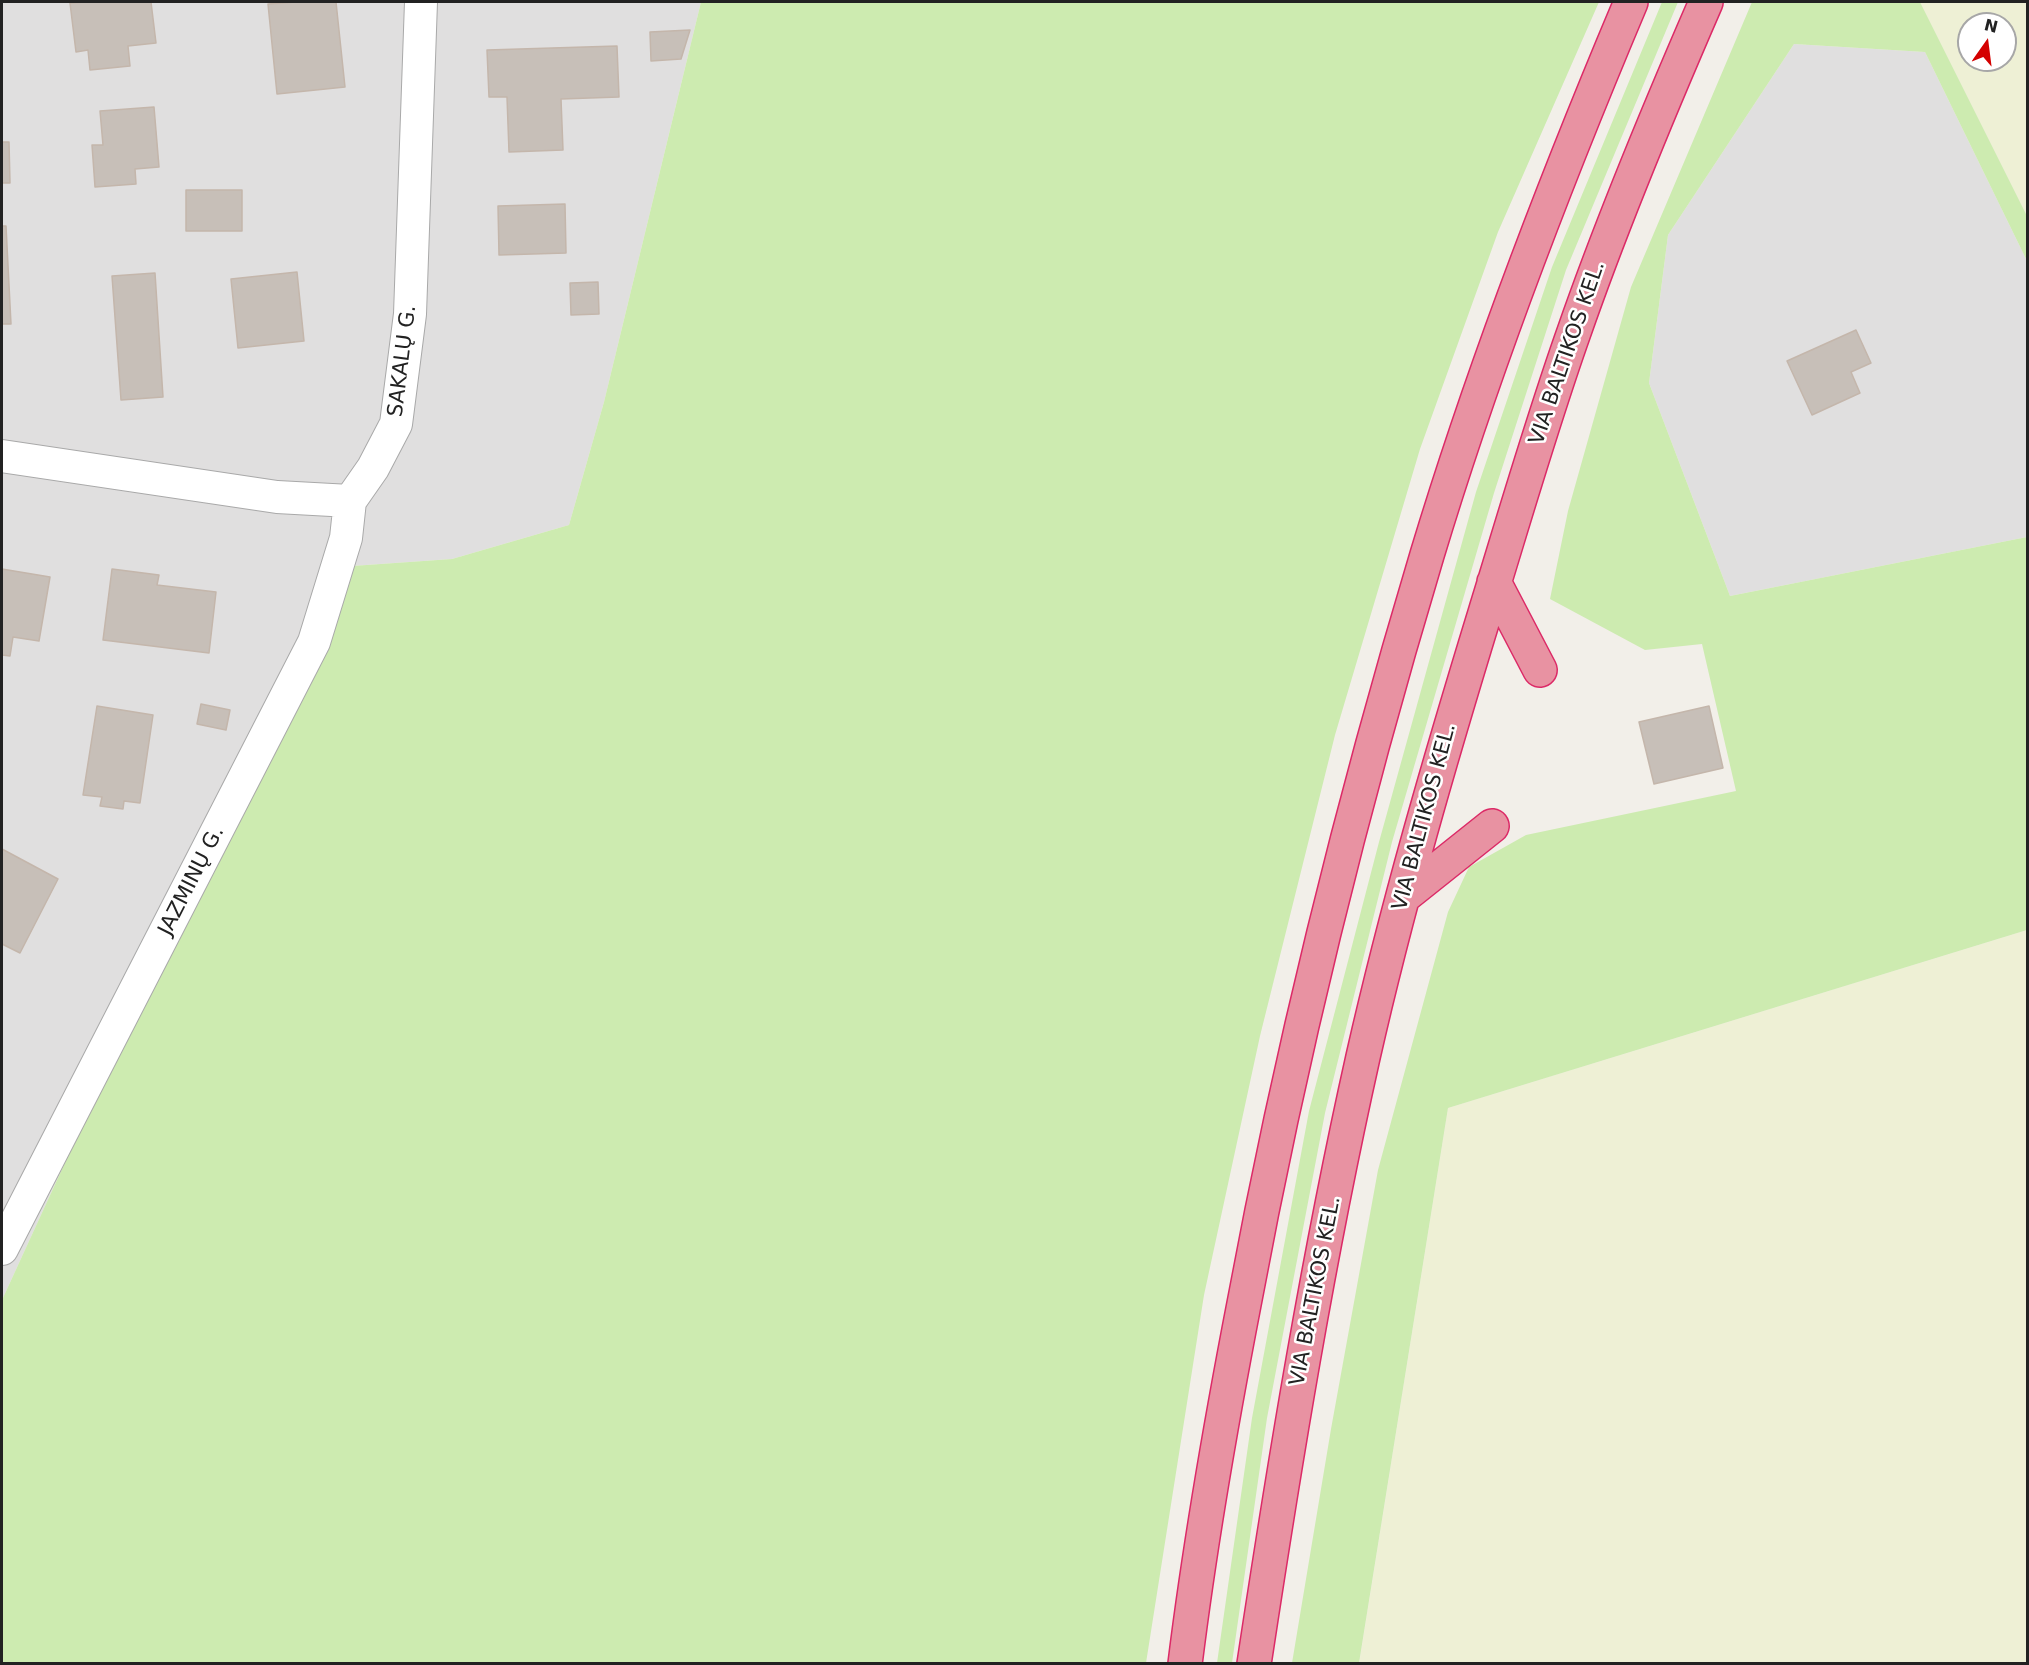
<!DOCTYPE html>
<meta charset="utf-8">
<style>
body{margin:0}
#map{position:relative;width:2029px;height:1665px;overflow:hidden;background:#f2efe9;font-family:"DejaVu Sans",sans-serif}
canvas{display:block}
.frame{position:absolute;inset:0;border:3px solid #222;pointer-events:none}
.north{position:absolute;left:1957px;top:12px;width:60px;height:60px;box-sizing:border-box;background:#fff;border:2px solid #a7a7a7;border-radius:50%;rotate:14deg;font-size:16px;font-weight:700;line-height:24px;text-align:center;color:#222}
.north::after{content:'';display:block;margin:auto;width:21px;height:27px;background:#d40000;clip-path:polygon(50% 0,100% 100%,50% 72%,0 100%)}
</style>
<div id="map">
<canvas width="2029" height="1665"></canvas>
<div class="frame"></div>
<div class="north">N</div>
</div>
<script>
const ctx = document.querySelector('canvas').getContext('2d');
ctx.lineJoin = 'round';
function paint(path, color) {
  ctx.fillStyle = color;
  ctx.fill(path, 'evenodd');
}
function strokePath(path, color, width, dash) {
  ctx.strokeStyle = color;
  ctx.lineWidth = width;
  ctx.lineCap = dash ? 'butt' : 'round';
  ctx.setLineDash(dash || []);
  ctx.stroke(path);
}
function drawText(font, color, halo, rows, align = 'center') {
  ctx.font = font + ' "DejaVu Sans",sans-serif';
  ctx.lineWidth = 5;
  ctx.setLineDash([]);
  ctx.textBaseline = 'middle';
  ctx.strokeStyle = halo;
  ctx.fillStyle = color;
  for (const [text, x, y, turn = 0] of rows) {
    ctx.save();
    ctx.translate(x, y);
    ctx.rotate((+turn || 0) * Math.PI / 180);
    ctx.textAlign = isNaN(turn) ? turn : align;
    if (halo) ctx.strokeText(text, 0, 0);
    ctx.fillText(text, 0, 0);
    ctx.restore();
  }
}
paint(new Path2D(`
 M2 2H701L604 402 569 525 452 559 338 567 2 1300Z
 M1794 44 1925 52 2027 261V537L1730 596 1649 383 1668 235Z`), '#e0dfdf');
paint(new Path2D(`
 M1920 2H2027V216ZM1969 24H2005V60H1969Z
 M2027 930V1663L1359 1664 1448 1108Z`), '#eef0d5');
paint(new Path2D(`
 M701 2H1599L1498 232 1420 449 1335 735 1260 1036 1204 1295 1146 1663 2 1664V1300L338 567 452 559 569 525 604 402Z
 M1662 2H1678L1566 270 1494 493 1392 842 1325 1113 1267 1418 1232 1663H1217L1252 1418 1309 1111 1379 842 1476 492 1552 267Z
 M1752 2H1920L2027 216V261L1925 52 1794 44 1668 235 1649 383 1730 596 2027 537V930L1448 1108 1359 1663H1292L1331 1429 1378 1170 1448 912 1469 867 1526 835 1736 791 1702 644 1645 650 1550 599 1568 511 1631 287Z`), '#cdebb0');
const building = new Path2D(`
 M85 2H151L156 43 128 46 130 66 90 70 88 50 76 52 70 3Z
 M296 2H336L345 87 277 94 268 4Z
 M690 30 681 59 651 61 650 32Z
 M617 46 619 97 561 99 563 150 509 152 507 97H489L487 50Z
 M154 107 159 167 135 169 136 184 95 187 92 145H103L100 111Z
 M2 142H9L10 183H2Z
 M186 190H242V231H186Z
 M565 204 566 253 499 255 498 206Z
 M2 226H6L11 324H2Z
 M297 272 304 341 238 348 231 279Z
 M155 273 163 397 121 400 112 276Z
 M598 282 599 314 571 315 570 283Z
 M1856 330 1871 363 1851 372 1860 393 1812 415 1787 361Z
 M2 569 50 577 39 641 13 637 10 656 2 655Z
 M112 569 159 575 157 585 216 592 209 653 103 640Z
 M201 704 230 710 226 730 197 724Z
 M97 706 153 715 140 803 124 801 123 809 100 806 102 797 83 795Z
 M1709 706 1723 768 1654 784 1639 722Z
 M2 849 58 879 20 953 2 944Z`);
paint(building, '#c7bfb8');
strokePath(building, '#c4b6ab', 1.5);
const street = new Path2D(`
 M2 456 277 497 350 501 373 468 396 424 410 314 421 2
 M2 1249 314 642 346 538 350 501`);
const highway = new Path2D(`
 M1494 582 1540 670
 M1403 897 1492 826
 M1185 1664C1200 1543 1221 1423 1244 1304 1291 1051 1353 801 1427 555 1484 366 1555 182 1631 2
 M1254 1664C1285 1460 1318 1258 1363 1057 1397 907 1440 760 1485 613 1514 519 1541 425 1574 332 1613 220 1659 110 1706 2`);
strokePath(street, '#a9a9a9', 34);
strokePath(highway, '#dc2a67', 36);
strokePath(street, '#fff', 32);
strokePath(highway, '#e892a2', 33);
drawText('21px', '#222', '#fff', [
 ["VIA BALTIKOS KEL.",1568,353,-71],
 ["SAKALŲ G.",403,361,-83],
 ["VIA BALTIKOS KEL.",1425,817,-75],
 ["JAZMINŲ G.",192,881,-63],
 ["VIA BALTIKOS KEL.",1316,1291,-79]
]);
</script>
